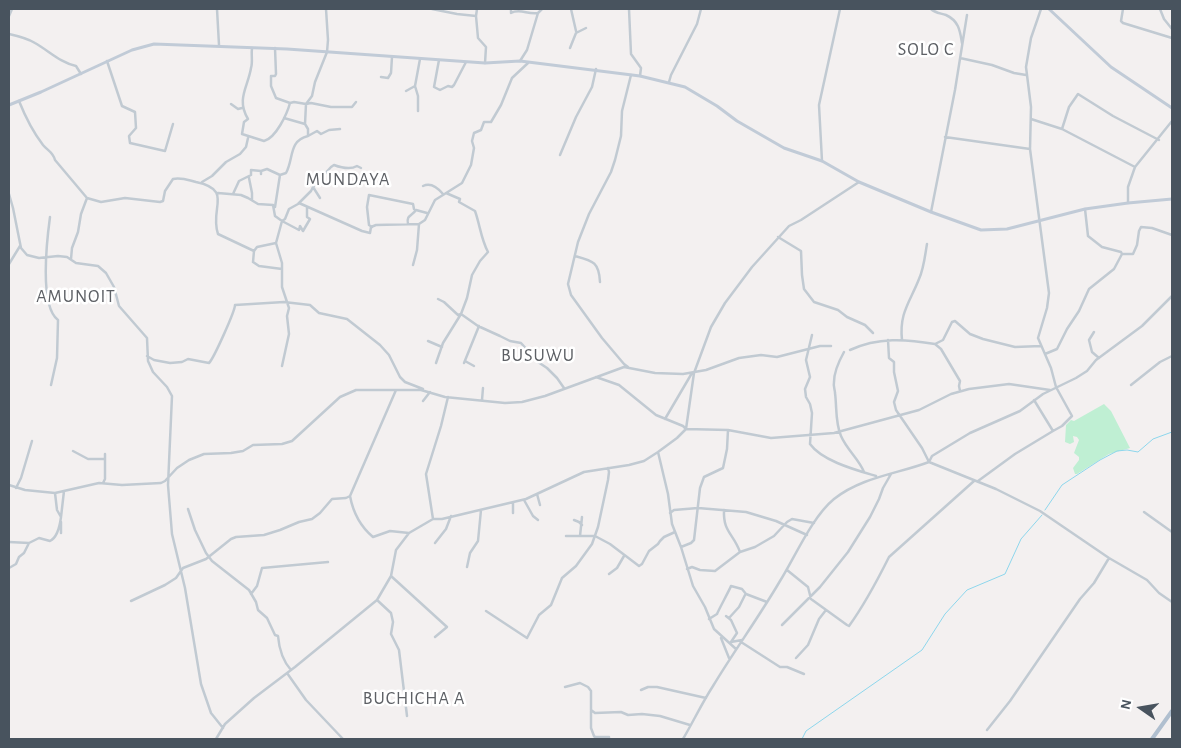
<!DOCTYPE html>
<style>
body{margin:0}
#map{position:relative;width:1181px;height:748px;overflow:hidden;background:#f3f0f0;font-family:"Alegreya Sans",sans-serif}
canvas{display:block}
.frame{position:absolute;inset:0;border:10px solid #48535e;pointer-events:none}
.north{position:absolute;left:1116px;top:683px;width:50px;height:50px;-webkit-text-stroke:4px #fff;paint-order:stroke;rotate:283deg;font-size:14px;font-weight:700;line-height:20px;text-align:center;color:#48535e}
.north::after{content:'';display:block;margin:auto;width:18px;height:22px;background:#48535e;clip-path:polygon(50% 0,100% 100%,50% 72%,0 100%)}
</style>
<div id="map">
<canvas width="1181" height="748"></canvas>
<div class="frame"></div>
<div class="north">N</div>
</div>
<script>
const ctx = document.querySelector('canvas').getContext('2d');
ctx.lineJoin = 'round';
function paint(path, color) {
  ctx.fillStyle = color;
  ctx.fill(path, 'evenodd');
}
function strokePath(path, color, width, dash) {
  ctx.strokeStyle = color;
  ctx.lineWidth = width;
  ctx.lineCap = dash ? 'butt' : 'round';
  ctx.setLineDash(dash || []);
  ctx.stroke(path);
}
function drawText(font, color, halo, rows, align = 'center') {
  ctx.font = font + ' "Alegreya Sans",sans-serif';
  ctx.lineWidth = 5;
  ctx.setLineDash([]);
  ctx.textBaseline = 'middle';
  ctx.strokeStyle = halo;
  ctx.fillStyle = color;
  for (const [text, x, y, turn = 0] of rows) {
    ctx.save();
    ctx.translate(x, y);
    ctx.rotate((+turn || 0) * Math.PI / 180);
    ctx.textAlign = isNaN(turn) ? turn : align;
    if (halo) ctx.strokeText(text, 0, 0);
    ctx.fillText(text, 0, 0);
    ctx.restore();
  }
}
paint(new Path2D(`
 M1104 404 1111 411 1130 448 1109 454 1077 474H1075L1073 468 1079 460V457L1074 453 1079 440 1077 437 1073 436 1074 442 1070 444 1065 442 1066 425 1071 420 1074 421Z`), '#bfefd3');
strokePath(new Path2D(`
 M1045 510 1062 485 1100 460 1117 451 1127 450 1138 452 1153 439 1172 432
 M802 739 806 731 922 650 945 614 967 590 1005 574 1021 539 1042 515`), '#8dd6ec', 1);
strokePath(new Path2D(`
 M217 9 219 45
 M432 9 457 14 476 16
 M477 9 476 16 478 38 486 47 485 63
 M511 9V13C520 8 528 15 538 13
 M571 9 576 31
 M629 9 631 54 641 68 640 76
 M931 9C935 13 940 13 946 15 959 21 960 31 962 43
 M1041 9 1031 38 1026 67 1031 107 1030 149 1049 293 1047 308 1038 338 1051 368 1056 387 1072 416 1062 426 1053 431
 M1123 9 1121 21 1123 23 1172 38
 M1160 9 1164 19 1172 29
 M9 16 12 9
 M9 34C18 36 27 38 35 43 49 51 61 63 76 66L81 74
 M252 48C251 55 253 62 251 68 248 87 236 99 248 119L244 122 242 134 264 141C276 138 287 114 290 103
 M275 48 276 74 275 76H271V86L276 98 290 103 294 102 306 104
 M570 48 576 33 586 28
 M960 58 992 65 1014 73 1026 75
 M439 60 434 87 440 90 448 86 452 87 454 85 466 62
 M107 61 122 106 135 112 136 128 129 136 130 143 165 151 173 124
 M520 61 527 50 538 13 542 9
 M381 77 388 78 391 73 392 57
 M669 82 671 75 697 24 701 9
 M406 91 415 86
 M19 101C25 116 33 132 43 145 48 151 53 152 55 160L87 198 101 202 125 198 160 202 163 201 165 191 173 179C181 177 188 180 196 182 234 190 209 208 218 234L254 251
 M231 104 238 109 242 108
 M306 104 311 103 331 107H352L356 102
 M418 111V96L415 86 420 59
 M1031 119 1062 129 1135 167 1172 121
 M305 124 306 104 312 96 315 82 327 52 328 40 326 9
 M1062 129 1069 107 1078 94 1113 116 1159 140
 M308 136 317 131 321 134 329 130 340 129
 M945 137 1030 149
 M560 155 576 117 592 87 596 69
 M822 161 819 105 840 9
 M261 174V171L267 169 280 175 286 173C294 159 288 141 308 136V129L305 124 284 118
 M249 178 252 193V200
 M202 182 212 176 226 162 240 154 246 147 248 138
 M423 186C431 182 438 188 443 194
 M313 187 320 198
 M218 193 241 195 248 198 258 204 273 205 275 216 282 221 276 243 282 263V287L289 308 287 316 289 334 282 366
 M9 194 13 208 21 248 27 255 39 258 58 256 67 257 76 263 98 266 106 273 114 287 119 306 147 338 148 361 153 372 167 387 172 396 168 485 172 534 185 588 201 684 211 713 223 728
 M233 194 239 181 251 175V170L261 171
 M299 203 362 231 370 233 371 227 376 225 419 224
 M1128 203V187L1135 167
 M275 207 280 175
 M307 207V217L310 219 303 231 300 226 299 230 282 221 285 219 289 209 298 204 311 191 313 187 331 167 334 165C342 168 350 170 357 166L361 168
 M931 212 955 90 967 15
 M50 217C47 239 39 306 58 320L57 358 51 385
 M408 224C406 215 412 216 416 210L427 213
 M372 227 369 225 367 207 369 195 413 204 414 209
 M778 237 801 251 802 275 804 289 814 302 838 310 847 317 865 325 873 333
 M276 243 257 247 254 251 253 262 259 266 282 269
 M1122 254H1133L1137 245 1139 231 1141 227 1152 228 1172 235
 M575 256C593 261 599 262 600 282
 M71 259 72 248 78 232 81 214 87 198
 M9 264 20 246
 M413 265 417 250 419 224 425 220 435 200 462 183 471 165 474 148 472 141 474 133 481 130 484 122H491L501 105 512 78 528 63
 M438 299 444 302 458 315 461 314 478 326 500 336 510 341 521 343 538 362 547 368 557 378 564 388
 M1094 332 1089 340 1092 352 1099 358
 M812 335 806 360 810 377 805 389 806 397 810 404 812 413 810 444C822 461 856 470 876 476
 M888 340 889 358 894 362V372L898 391 894 402 896 410 922 448 929 462 996 489 1040 511 1109 558 1147 580 1159 593 1172 602
 M902 340C899 313 910 302 919 279 924 268 925 255 927 244
 M428 341 442 347
 M935 344 941 349 960 381 959 386 960 391
 M850 350C878 337 906 339 935 344L943 340 952 322 955 321 970 334 983 339 1015 347 1041 346
 M844 352C839 361 834 372 834 382 833 386 835 390 835 393 837 408 835 422 841 436 847 450 859 459 864 472
 M1045 354 1057 349 1067 329 1079 311 1089 289 1114 269 1122 254 1121 252 1102 247 1088 236 1085 209
 M147 356 154 360 170 363 182 362 188 359 209 363C214 358 235 311 235 305L284 302 310 305 319 313 347 319 380 345 389 355 400 377 405 382 423 389
 M465 361 474 366
 M436 363 443 343 461 314 467 298 472 275 480 261 488 252C481 239 480 225 475 211L459 202 460 199 446 193
 M464 363 479 326
 M628 367 624 364 602 338 571 295 568 284 578 242 589 214 611 172 615 160 621 136 622 111 631 75
 M596 377 619 385 656 415 683 426 686 429 728 430 771 438 834 433 919 410 951 394 969 389 1009 384 1050 390
 M1131 385 1160 362 1172 356
 M482 400 483 388
 M423 401 430 392
 M665 419 692 373
 M73 451 88 459H104
 M658 452 668 494 672 524 681 547 693 586 705 607 714 629 736 649
 M978 481 1015 454 1053 431 1034 400
 M103 483 105 479V454
 M9 485 25 490 55 493 99 483 122 485 161 483 165 481 177 468 189 460 204 454 231 453 243 451 253 445 282 444 292 441 340 397 356 390H421L445 397 505 403 522 402 545 396 624 367 655 373 683 374 706 370 739 358 761 355 777 357 820 346H831
 M16 488 21 478 32 441
 M537 494 540 505
 M350 496C353 512 361 527 373 537L390 531 409 533
 M524 500 533 516 538 520
 M188 509 195 530 206 553 212 561 249 590 256 602 258 610 267 618 275 635 278 636C279 648 283 661 291 670
 M724 510C723 532 733 533 740 552
 M1144 512 1172 532
 M513 513V503
 M670 513 674 510 698 508 746 512 776 521 807 535
 M61 517 64 491
 M433 519 426 474 441 426 448 397
 M574 520 579 522 582 525
 M61 533V522
 M566 536H595L610 544 639 566 642 564 649 551 658 544 660 541 664 537 675 532
 M580 536 582 517
 M9 542 29 543
 M435 543 446 529 451 516
 M681 547 691 543 694 540 700 488 704 477 723 468 727 449 728 430
 M467 567 470 553 478 541 481 510
 M9 568 16 564 19 557 24 553 29 543 39 538 50 541C58 537 60 525 61 517L57 510 55 493
 M687 569 692 567 700 570 715 571 740 552 755 547 774 536 787 522 792 519 814 523
 M787 570 808 587 811 599 847 625 849 626C865 604 877 581 889 557L974 481
 M609 574 617 568 624 556
 M391 576 447 627 435 637
 M251 594 257 586 262 568 328 562
 M377 600 391 613 393 622 391 634 399 650 407 716
 M131 601 165 585 176 578 183 568 206 559 231 539 236 537 264 535 280 530 299 522 312 519 320 513 332 499 346 498 350 496 396 390
 M486 611 527 638 539 615 551 605 562 578 576 566 592 544 598 527 608 480 609 472 608 468
 M726 616 731 620 737 633 731 642
 M729 618 739 607 745 595
 M709 619 717 614C718 611 730 589 731 586L742 589 746 594 767 602
 M782 625 820 587 848 552 870 517 879 499 883 488 891 474
 M721 638 729 658
 M731 642 742 640
 M741 642 780 667H787L804 674
 M796 658 808 645 819 619 826 610
 M287 673 306 700 343 739
 M565 687 580 683 588 687 591 691V728L594 736 596 737
 M641 690 648 687H657L706 698
 M591 710 595 713 621 712 628 715 642 714 660 716 690 725
 M987 730 1010 701 1080 599 1094 583 1109 558
 M216 739 225 724 254 698 295 667 377 600 391 576 396 550 409 533 433 519H442L526 499 584 472 629 465 644 461 658 452 677 438 686 429 694 373 711 327 725 303 752 267 789 226 801 220 859 182
 M594 739 596 737H609V739
 M683 739C693 722 702 703 713 686 734 651 759 617 780 581 795 557 812 517 834 499 862 477 897 474 929 462L932 456 970 433 1020 411 1043 394 1076 378 1087 371 1096 360 1142 326 1172 296`), '#c1cad2', 2.5);
strokePath(new Path2D(`
 M1049 9 1111 67 1172 108
 M9 105 41 92 132 50 154 44 287 49 485 63 520 61 640 76 685 87 717 106 737 121 784 148 822 161 859 182 931 212 981 230 1007 229 1085 209 1128 203 1172 199`), '#c1cbd7', 3);
strokePath(new Path2D(`
 M1152 739 1172 711`), '#b0bfcf', 4);
ctx.letterSpacing = '1px';
drawText('18px', '#5d6065', '#fff', [
 ["SOLO C",926,50],
 ["MUNDAYA",348,180],
 ["AMUNOIT",76,297],
 ["BUSUWU",538,356],
 ["BUCHICHA A",414,699]
]);
ctx.letterSpacing = '0px';
</script>
